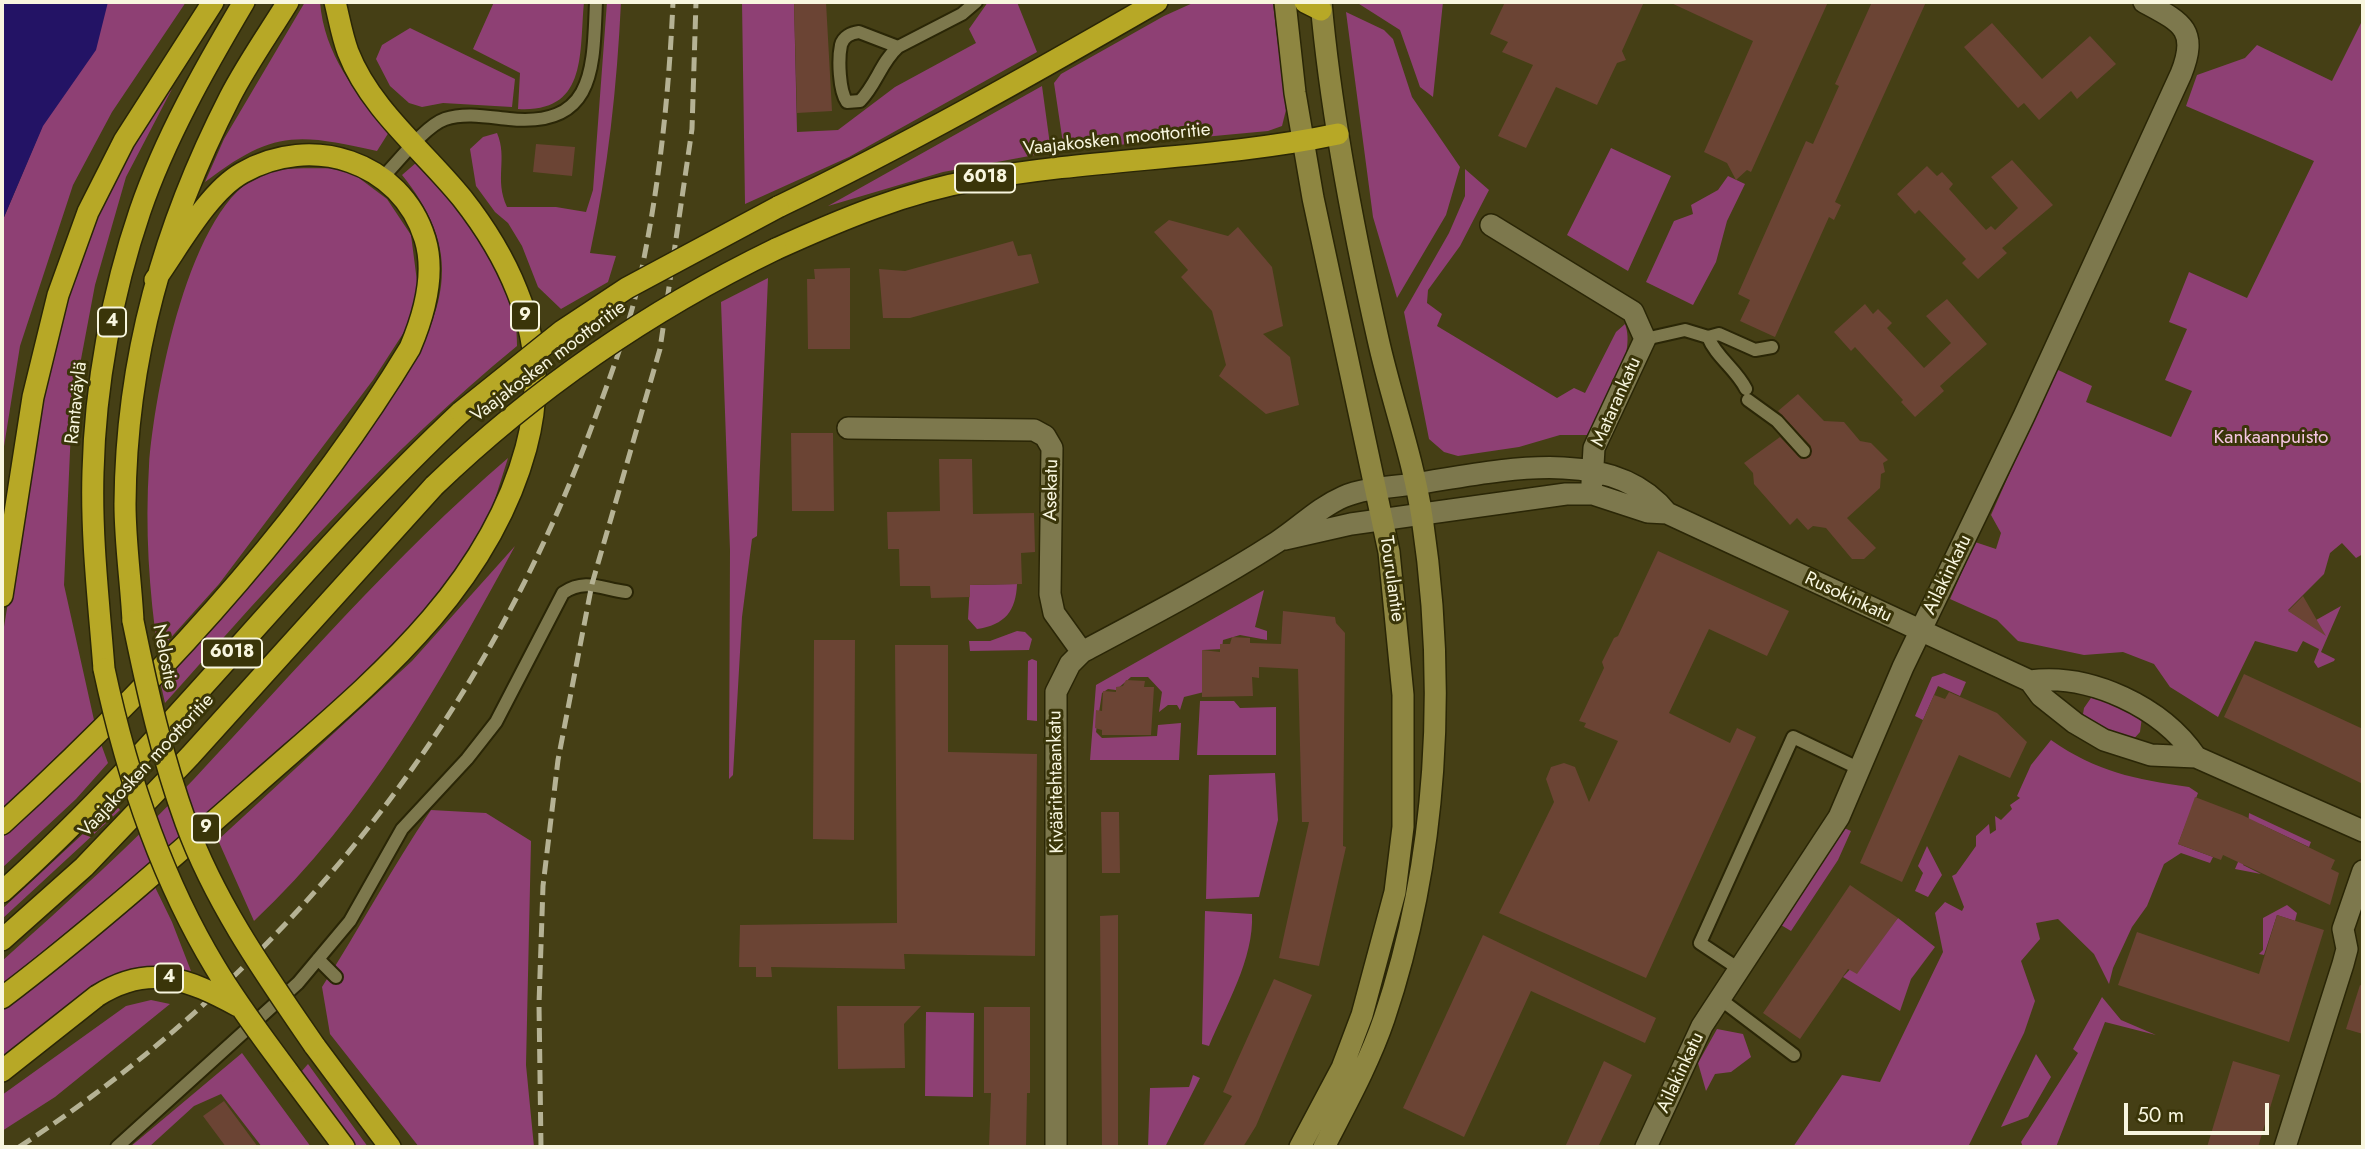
<!DOCTYPE html>
<meta charset="utf-8">
<style>
body{margin:0}
#map{position:relative;width:2365px;height:1149px;overflow:hidden;background:#453f15;font-family:Jost,sans-serif}
canvas{display:block}
.frame{position:absolute;inset:0;border:4px solid #f8f6df;pointer-events:none}
.scale{position:absolute;left:2124px;top:1103px;width:145px;height:32px;box-sizing:border-box;border:4px solid #f8f6df;border-top:0;padding-left:9px;font-size:21px;line-height:24px;white-space:nowrap;color:#f8f6df;-webkit-text-stroke:5px #3a3509;paint-order:stroke}
</style>
<div id="map">
<canvas width="2365" height="1149"></canvas>
<div class="frame"></div>
<div class="scale">50 m</div>
</div>
<script>
const ctx = document.querySelector('canvas').getContext('2d');
ctx.lineJoin = 'round';
function paint(path, color) {
  ctx.fillStyle = color;
  ctx.fill(path, 'evenodd');
}
function strokePath(path, color, width, dash) {
  ctx.strokeStyle = color;
  ctx.lineWidth = width;
  ctx.lineCap = dash ? 'butt' : 'round';
  ctx.setLineDash(dash || []);
  ctx.stroke(path);
}
function drawText(font, color, halo, rows, align = 'center') {
  ctx.font = font + ' Jost,sans-serif';
  ctx.lineWidth = 6;
  ctx.setLineDash([]);
  ctx.textBaseline = 'middle';
  ctx.strokeStyle = halo;
  ctx.fillStyle = color;
  for (const [text, x, y, turn = 0] of rows) {
    ctx.save();
    ctx.translate(x, y);
    ctx.rotate((+turn || 0) * Math.PI / 180);
    ctx.textAlign = isNaN(turn) ? turn : align;
    if (halo) ctx.strokeText(text, 0, 0);
    ctx.fillText(text, 0, 0);
    ctx.restore();
  }
}
paint(new Path2D(`
 M2 2H186L112 112 73 185 20 346 2 459V222L42 127Z
 M305 2H320C324 54 356 94 389 132L377 151C297 133 273 130 205 182L224 139Z
 M494 2H584C579 53 588 113 518 109L520 73 473 49Z
 M607 2H621C617 86 608 170 590 253L616 256 608 282 561 309 538 287 522 246 508 223 495 212 476 186 470 149 483 137 497 133C508 159 494 179 507 207H556L586 212 593 190Z
 M742 2H794L797 132 838 130 895 87 976 43 969 29 988 2H1017L1037 52 849 157 745 204Z
 M1195 2 1273 4 1286 110 1282 126 1268 131 1064 150 1054 83 1061 74 1164 16Z
 M1356 2H1443L1433 97 1420 87 1400 30Z
 M1346 12 1384 30 1393 39 1412 97 1460 167 1446 215 1397 298 1373 217Z
 M2363 19V554L2356 558 2342 543 2330 553 2324 574 2288 610 2309 624 2341 606 2321 652 2335 659 2334 661 2318 668 2314 662 2319 649 2303 641 2297 652 2255 641 2218 717 2170 687 2154 664 2123 652 2084 655 2018 641 1997 620 1950 599 1975 542 1996 549 2001 533 1991 515 2056 369 2092 386 2086 402 2171 437 2192 391 2165 380 2187 329 2169 322 2189 272 2247 298 2314 161 2186 106 2197 75 2245 58 2257 45 2332 81Z
 M410 28 515 79 512 107 443 103 422 107 409 103 390 86 376 59 382 45Z
 M1042 86 1051 152 943 172 828 206Z
 M172 89 126 177 95 285 72 407 64 585 94 720 2 810V639L36 431 56 341 81 259 109 189 155 106Z
 M1611 148 1671 176 1628 271 1567 235Z
 M417 162C458 209 520 279 517 346 386 453 278 577 165 703L160 681C204 628 248 574 292 521 344 458 430 369 441 286 447 244 428 207 402 175Z
 M332 168 355 175 387 199 411 235 418 289 406 329 373 380 219 584 158 652C149 590 145 529 149 466 154 395 189 202 263 174 284 166 310 169 332 168Z
 M1465 169 1489 190 1460 246 1428 290 1427 303 1442 314 1437 326 1557 398 1574 388 1585 393 1616 332 1625 324C1637 355 1604 408 1587 435H1560L1519 447 1458 456 1444 452 1429 439 1404 312 1449 233 1465 196Z
 M1728 176 1745 184 1727 221 1716 262 1693 305 1646 282 1674 221 1693 214 1691 205 1718 190Z
 M768 278 757 536 752 539 742 617 733 775 729 779 730 550 721 302Z
 M508 458 489 518 449 582 401 641 180 838 2 985V961C68 902 133 843 194 779 297 669 394 556 508 458Z
 M515 546C442 680 367 815 254 921L218 840 412 661Z
 M1017 584C1016 611 1005 625 977 629L968 619 970 585Z
 M1264 590 1255 627 1267 631V640L1240 635 1223 640 1222 649 1203 650 1204 692 1184 697 1180 710 1177 705H1168L1159 712 1162 692 1148 677H1131L1116 690 1108 689 1102 693 1096 732 1102 738 1157 736 1158 725 1181 723 1179 760H1090L1096 685Z
 M1017 631 1025 632 1032 639 1029 650 970 651 969 641H990Z
 M1032 659 1037 661V721L1027 720 1028 661Z
 M1944 673 1966 682 1960 696 1938 686 1923 720 1915 716 1932 677Z
 M2093 695 2142 717 2140 732 2131 742 2082 720 2084 708Z
 M1200 701H1234L1240 708 1276 707V755H1197Z
 M2051 740C2097 772 2134 779 2189 787L2198 793 2178 844 2213 857 2210 863 2181 853 2164 864 2147 906 2132 927 2113 968 2109 984 2094 954 2058 919 2036 923 2040 939 2021 961 2035 1001 2024 1033 1968 1147H1793L1842 1075 1880 1082 1943 952 1935 913 1945 902 1962 911 1964 907 1952 876 1956 874 1976 846V836L1989 824 1990 834 1996 830 1995 816 2001 820 2012 809 2010 805 2020 798 2017 796 2031 765Z
 M101 744 108 763 76 799 2 868V838Z
 M1275 773 1278 820 1259 897 1206 899 1209 775Z
 M115 804 120 810 2 919V909Z
 M431 810 486 813 531 841 526 1065 534 1147H419L330 1034 322 987C360 928 392 867 431 810Z
 M2249 813 2311 842 2309 847 2260 824 2243 865 2261 874 2235 869 2247 841Z
 M1844 828 1851 831 1838 860 1791 931 1781 925Z
 M1927 846 1942 875 1928 897 1915 891 1923 873 1918 866Z
 M154 885 172 922 191 971C169 967 147 963 126 971 93 982 32 1036 2 1059V1010Z
 M2287 905 2297 913 2295 921 2277 915 2264 955 2259 954 2263 950V918Z
 M1205 911 1252 914C1254 959 1226 1005 1209 1046L1202 1044Z
 M1898 918 1935 947 1911 979 1900 1011 1843 977Z
 M2102 997 2121 1020 2156 1035 2105 1022 2056 1147H2023L2021 1142 2078 1053 2073 1049Z
 M151 1000 170 1004 55 1097 2 1131V1095L126 1006Z
 M926 1012 974 1013 973 1097 925 1096Z
 M1717 1029 1743 1034 1751 1057 1731 1072 1715 1074 1706 1091 1698 1063Z
 M242 1053 311 1147H262L221 1094 194 1106 149 1147H130Z
 M2036 1054 2051 1077 2028 1117 2001 1127Z
 M308 1064 368 1147H357L301 1072Z
 M1193 1075 1200 1078 1165 1147H1148L1150 1088 1189 1087Z`), '#8e4074');
paint(new Path2D(`
 M2 2H108L96 50 43 126 2 222Z`), '#231365');
paint(new Path2D(`
 M794 2H826L832 111 797 113Z
 M1505 2H1644L1622 51 1626 60 1617 63 1597 105 1556 87 1526 148 1498 136 1533 65 1502 52 1508 42 1490 34Z
 M1669 2H1828L1751 172 1747 170 1736 180 1727 163 1704 152 1753 41Z
 M1872 2H1926L1835 202 1841 205 1834 220 1829 217 1775 337 1740 321 1750 300 1738 294 1806 141 1813 144 1839 86 1835 84Z
 M1992 23 2042 79 2090 36 2116 64 2077 99 2071 91 2039 120 2024 103 2018 108 1964 47Z
 M536 144 575 147 572 176 533 172Z
 M2012 160 2053 205 2002 248 2007 253 1978 279 1962 263 1966 259 1919 210 1915 214 1897 194 1927 166 1937 176 1942 172 1953 184 1949 189 1986 230 1991 226 1995 230 2018 208 1991 177Z
 M1169 220 1228 236 1238 227 1272 267 1283 326 1263 334 1290 357 1299 405 1266 414 1219 376 1226 365 1212 311 1181 277 1188 270 1154 232Z
 M1013 241 1018 256 1031 254 1039 283 910 318H883L879 269 905 271Z
 M850 268V349H808L807 279H815L814 269Z
 M1947 299 1987 344 1940 386 1944 391 1915 417 1901 402 1903 400 1855 347 1851 351 1834 332 1865 304 1873 314 1878 309 1892 323 1887 328 1924 368 1951 343 1926 316Z
 M1798 394 1824 421 1844 422 1860 441 1871 443 1888 460 1883 463 1885 472 1881 474 1880 488 1847 518 1876 548 1864 559H1852L1826 528 1813 526 1808 530 1797 518 1790 525 1754 484 1753 473 1744 463 1780 437 1801 459 1810 457 1811 446 1778 411Z
 M791 433H833L834 511H792Z
 M939 459H972L973 514 1034 513 1035 552 1021 553 1022 584 970 585V597L931 598 930 586H900L899 549H888L887 512 940 511Z
 M1658 551 1789 611 1767 656 1709 629 1669 713 1730 743 1737 728 1756 737 1646 978 1499 913 1554 802 1546 779 1551 767 1564 763 1575 767 1589 802 1618 741 1584 727 1586 723 1579 721 1604 668 1602 662 1614 638 1618 636Z
 M2303 596 2326 636 2288 611Z
 M1283 611 1335 617 1336 623 1345 633 1343 846 1346 847 1319 966 1279 958 1309 822H1302L1298 669 1259 667V678L1252 677 1253 696 1202 697V650L1220 652V644H1230L1232 637 1250 638V643L1281 644Z
 M814 640H855L854 840 813 839Z
 M895 645H948V752L1037 754 1035 956 904 954 905 969 771 967 772 977H756V967H739L740 925 897 923Z
 M2244 674 2363 729V784L2224 717Z
 M1126 680 1145 681 1144 687H1154L1151 735H1102V730L1095 728 1096 710 1102 711 1103 691 1116 692V687L1123 686Z
 M1949 692 1997 713 2027 742 2010 778 1959 755 1902 882 1860 863 1934 695 1945 699Z
 M2195 797 2242 815 2335 860 2331 869 2339 873 2330 905 2223 855 2221 860 2178 844Z
 M1101 812H1119L1120 873H1102Z
 M1850 885 1898 918 1857 974 1848 969 1800 1039 1763 1013Z
 M1118 915V1147H1102L1100 916Z
 M2277 915 2324 930 2289 1042 2118 985 2137 932 2259 974Z
 M1483 935 1656 1018 1645 1043 1531 991 1464 1137 1403 1108Z
 M1274 979 1312 995 1256 1126 1243 1147H1202L1232 1096 1223 1092Z
 M2360 985 2363 986V1034L2346 1029Z
 M837 1006H921L904 1024 905 1068 838 1069Z
 M984 1007H1030V1093H1027L1026 1147H989L991 1093H984Z
 M1604 1061 1632 1075 1598 1147H1565Z
 M2233 1061 2280 1075 2258 1147H2207Z
 M224 1101 258 1147H226L203 1116Z`), '#6b4434');
const lane = new Path2D(`
 M898 47 859 32C851 33 843 37 841 45 838 59 839 91 847 102L860 101C876 85 881 62 898 47L962 14 976 2
 M383 177C399 161 425 126 445 119 465 112 489 117 509 119 596 128 593 67 596 2
 M1708 337C1716 357 1736 369 1746 389
 M1645 339 1685 330 1708 337 1719 334 1755 350 1772 347
 M1748 400 1777 421 1804 451
 M318 959 336 977
 M1739 969 1700 943 1793 737 1860 769
 M1720 999 1794 1055
 M117 1147 298 983 350 921 402 829 467 759 496 722 563 593C585 578 602 589 626 592`);
const street = new Path2D(`
 M1491 225 1633 312 1645 339 1594 448 1592 483
 M848 428 1034 430 1045 436 1052 448 1050 594 1054 613 1082 652
 M1285 539 1351 524 1566 494H1593L1648 512 1667 513 2030 681C2090 673 2162 707 2196 757
 M2030 681 2041 696 2075 723 2104 740 2151 755 2196 757 2363 831
 M1056 1147V692L1070 664 1082 652C1148 617 1215 582 1277 542 1300 527 1318 508 1343 497 1365 487 1397 487 1421 483 1496 471 1613 444 1667 513
 M1646 1147 1702 1026 1839 817 1903 667 2024 416 2181 74C2199 29 2181 22 2144 2
 M2285 1147 2343 964 2347 949 2343 929 2363 871`);
const secondary = new Path2D(`
 M1285 2 1295 93 1313 198 1389 552 1403 695V827L1395 892 1362 1015 1342 1068 1300 1147
 M1321 2C1331 115 1353 228 1378 339 1391 398 1413 457 1422 517 1447 684 1438 859 1384 1019 1369 1063 1345 1106 1324 1147`);
const highway = new Path2D(`
 M1305 2 1321 10
 M778 207C907 145 1032 74 1157 2
 M776 249C840 220 906 192 976 180 1096 158 1219 159 1338 134
 M2 596 33 397 58 295 88 212 124 141 213 2
 M133 621C131 582 125 543 125 504 126 358 164 226 230 97 247 64 269 33 288 2
 M104 669C99 604 91 538 93 472 95 386 112 293 140 211 165 138 205 68 244 2
 M2 824C154 685 303 525 410 348 424 315 436 275 425 239 401 161 311 133 242 173 208 192 178 248 155 280
 M2 892C167 744 299 564 461 412
 M2 940 84 867 190 756 434 486
 M2 998C89 932 171 859 253 787 362 690 486 596 526 448 540 396 538 342 517 291 504 258 484 226 462 198 424 151 370 109 348 52 342 36 339 18 335 2
 M314 1045 390 1147
 M2 1071 97 996
 M288 1072 344 1147`);
strokePath(lane, '#2a2606', 16);
strokePath(street, '#2a2606', 24);
strokePath(secondary, '#2a2606', 24);
strokePath(highway, '#2a2606', 24);
strokePath(lane, '#7d784d', 12);
strokePath(street, '#7d784d', 21);
strokePath(secondary, '#8e8641', 21);
strokePath(highway, '#b7a826', 21);
strokePath(new Path2D(`
 M19 1147C283 975 484 722 592 426 611 375 631 322 642 268 660 181 669 91 673 2
 M541 1147 539 1004 543 886 558 760 592 584 660 349 692 129 696 2`), '#b5b294', 5, [14, 7]);
const highwayBridge = new Path2D(`
 M461 412 562 331 627 288 778 207
 M434 486C536 388 648 311 776 249
 M133 621C147 689 162 757 186 823 215 903 266 975 314 1045
 M104 669C126 772 160 876 215 967 237 1004 263 1038 288 1072
 M97 996C149 963 188 979 238 1006`);
strokePath(highwayBridge, '#2a2606', 24, []);
strokePath(highwayBridge, '#b7a826', 21);
for (const [x, y, w] of [
 [985,178,60],
 [525,316,28],
 [112,322,28],
 [232,653,60],
 [206,828,28],
 [169,978,28]
]) {
  const box = new Path2D();
  box.roundRect(x - w / 2, y - 14.5, w, 29, 5);
  ctx.fillStyle = '#3a3509';
  ctx.fill(box);
  strokePath(box, '#f8f6df', 2);
}
drawText('bold 18px', '#f8f6df', null, [
 ["6018",985,178],
 ["9",525,316],
 ["4",112,322],
 ["6018",232,653],
 ["9",206,828],
 ["4",169,978]
]);
drawText('19px', '#f8f6df', '#3a3509', [
 ["Vaajakosken moottoritie",1117,140,-6],
 ["Vaajakosken moottoritie",549,362,-37],
 ["Matarankatu",1617,402,-66],
 ["Rantaväylä",77,403,-84],
 ["Asekatu",1052,490,-89],
 ["Ailakinkatu",1948,575,-64],
 ["Tourulantie",1391,579,82],
 ["Rusokinkatu",1848,598,25],
 ["Nelostie",164,657,79],
 ["Vaajakosken moottoritie",147,766,-47],
 ["Kivääritehtaankatu",1057,782,-91],
 ["Ailakinkatu",1681,1073,-65]
]);
drawText('19px', '#f5c6e2', '#3a3509', [
 ["Kankaanpuisto",2271,438]
]);
</script>
